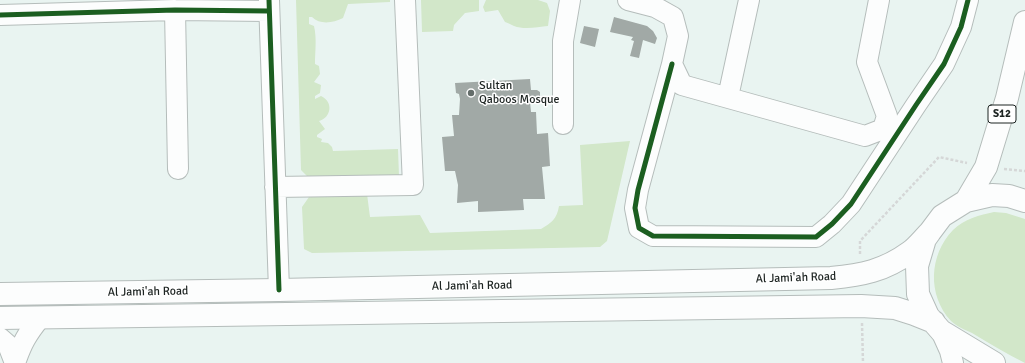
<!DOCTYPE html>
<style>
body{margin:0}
canvas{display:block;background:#e9f4f1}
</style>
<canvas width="1025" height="363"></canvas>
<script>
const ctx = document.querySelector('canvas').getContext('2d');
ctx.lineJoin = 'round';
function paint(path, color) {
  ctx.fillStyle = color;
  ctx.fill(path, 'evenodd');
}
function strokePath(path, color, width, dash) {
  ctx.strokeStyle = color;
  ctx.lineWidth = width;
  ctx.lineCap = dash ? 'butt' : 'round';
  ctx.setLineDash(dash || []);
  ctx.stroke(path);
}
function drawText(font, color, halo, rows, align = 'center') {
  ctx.font = font + ' Signika,sans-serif';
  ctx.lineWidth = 3;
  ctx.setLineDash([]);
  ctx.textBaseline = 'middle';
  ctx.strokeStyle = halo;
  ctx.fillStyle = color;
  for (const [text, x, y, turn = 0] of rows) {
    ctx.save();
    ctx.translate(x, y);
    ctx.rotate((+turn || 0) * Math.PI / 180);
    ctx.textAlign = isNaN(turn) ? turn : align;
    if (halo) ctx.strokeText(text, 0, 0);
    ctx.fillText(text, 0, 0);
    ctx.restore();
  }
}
paint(new Path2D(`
 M296 0H390V2L348 4 343 18C333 23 320 25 312 17H309V24L314 26C317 39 315 51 315 64L319 66 320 74 314 82 321 85 320 93 315 96V99L321 96C334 102 331 118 319 121L325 129 317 135V137L322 139 321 142 328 143 332 147 333 151 398 149 399 176 308 177 301 170Z
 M421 0H479V11L465 13 454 25 453 31 422 32Z
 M486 0H538L547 3 550 11 548 26C538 27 524 30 514 26 511 25 509 23 505 22L498 10 485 12 483 7Z
 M630 141 607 241 600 247 312 253 304 249 302 207 309 197V194H367L370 217 420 215 430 233 541 229C551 223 557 219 559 206L583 205 580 145Z
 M994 212 1006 213 1025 219V363C1007 354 989 343 972 333 965 330 956 326 951 321 927 295 929 255 953 230 964 219 980 215 994 212Z`), '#d2e7c9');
paint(new Path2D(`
 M614 17 647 26 653 31 657 38 655 44 643 40 639 58 630 56 634 41 631 40 633 37 610 32Z
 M584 26 599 29 595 47 580 43Z
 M530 79 531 90H537L540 92V99L538 102H530L531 112H536L537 134 548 133 550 166 542 167 545 199H523L524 210 478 212V201L457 203 458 185 455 171H445L442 137 454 136 452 115H459L460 99 459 94 456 93 455 83Z`), '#a1a9a6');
const minor = new Path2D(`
 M269 0 279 290
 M628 0 655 7 673 17 678 36 672 64 682 85 865 136 883 129 887 116 867 62 879 0
 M175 10 178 169
 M0 15 175 10 269 11
 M672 64 638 190 635 208 639 228 653 236 816 237 832 224 851 204 916 105 944 64 961 27 968 0
 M728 97 749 0
 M563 124V41L570 0
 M275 187 413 185 405 0
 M941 331 950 351 953 363
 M0 338 8 345 15 363
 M15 363C22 343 27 334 40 318`);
const major = new Path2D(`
 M966 201 986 167 1007 98 1025 22
 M0 294 279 290 831 278C862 275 884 271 910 252 917 247 923 239 930 232
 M0 318 861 306 895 308 914 314 934 322
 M994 363 941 331 928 316 918 294 917 266 925 239 930 232 942 216 966 201 992 195 1009 196 1025 201`);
strokePath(minor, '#b5bdbb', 22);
strokePath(major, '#b5bdbb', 24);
strokePath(new Path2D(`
 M1004 169 1025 171
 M860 254V241L939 157 967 163
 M862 323 863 363`), '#d5d7d7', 2.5, [3, 2]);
strokePath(minor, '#fcfdfd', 20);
strokePath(major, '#fcfdfd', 22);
strokePath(new Path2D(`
 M269 0 279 290
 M0 15 175 10 269 11
 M672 64 638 190 635 208 639 228 653 236 816 237 832 224 851 204 916 105 944 64 961 27 968 0`), '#1b5e20', 5);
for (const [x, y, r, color] of [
 [471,93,4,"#646d6a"]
]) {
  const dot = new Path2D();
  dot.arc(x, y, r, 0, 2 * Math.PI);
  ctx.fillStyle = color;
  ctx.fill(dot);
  strokePath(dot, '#fff', 1.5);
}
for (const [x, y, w] of [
 [1002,114,28]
]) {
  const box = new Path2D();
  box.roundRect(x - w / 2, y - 9, w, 18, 3);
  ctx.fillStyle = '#fff';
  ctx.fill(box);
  strokePath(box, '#1d2422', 1);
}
drawText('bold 11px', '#1d2422', null, [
 ["S12",1002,114]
]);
drawText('12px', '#1d2422', '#fff', [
 ["Sultan",479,86],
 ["Qaboos Mosque",479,100]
], 'left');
drawText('12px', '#1d2422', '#fff', [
 ["Al Jami'ah Road",796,278,-2],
 ["Al Jami'ah Road",472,286,-1],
 ["Al Jami'ah Road",148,292,-1]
]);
</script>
